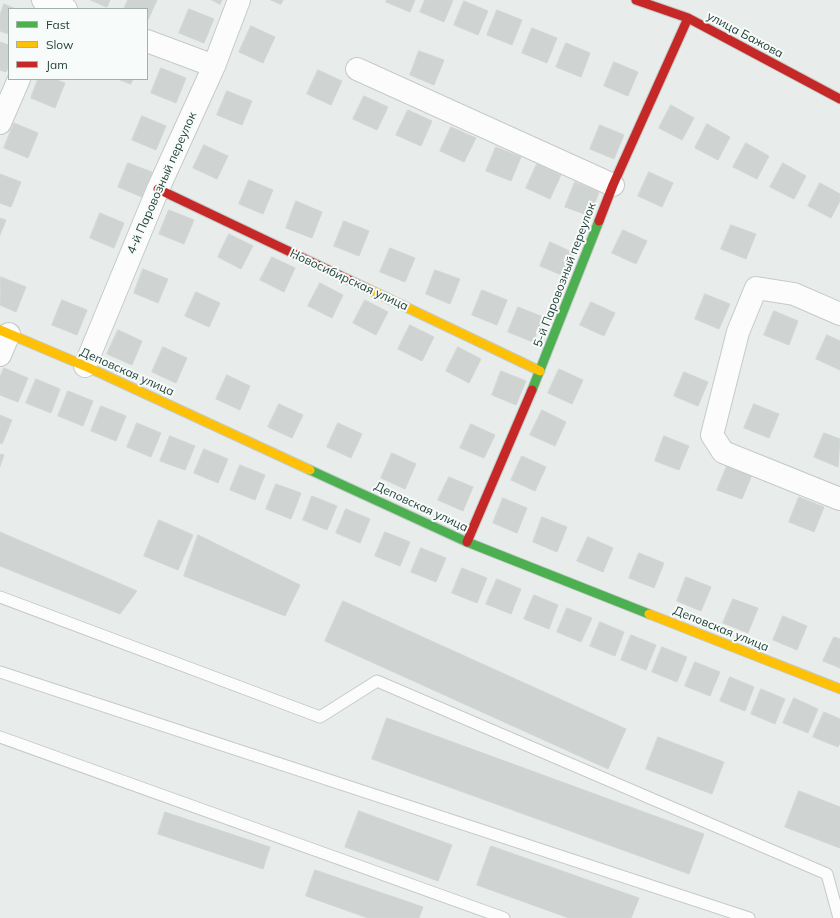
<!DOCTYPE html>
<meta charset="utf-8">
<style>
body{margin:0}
#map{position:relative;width:840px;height:918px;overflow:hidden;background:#e8edeb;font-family:Mulish,sans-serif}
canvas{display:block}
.legend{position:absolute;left:8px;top:8px;width:140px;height:72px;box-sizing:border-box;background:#f7fbf9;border:1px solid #a3b1ad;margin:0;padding:5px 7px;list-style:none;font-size:12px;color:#24423a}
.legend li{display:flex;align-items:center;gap:8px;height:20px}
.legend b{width:20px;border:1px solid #a3b1ad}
</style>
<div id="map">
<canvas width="840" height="918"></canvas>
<ul class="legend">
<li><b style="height:5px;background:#4caf50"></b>Fast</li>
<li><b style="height:5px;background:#ffc107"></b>Slow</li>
<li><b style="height:5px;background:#c62828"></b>Jam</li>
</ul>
</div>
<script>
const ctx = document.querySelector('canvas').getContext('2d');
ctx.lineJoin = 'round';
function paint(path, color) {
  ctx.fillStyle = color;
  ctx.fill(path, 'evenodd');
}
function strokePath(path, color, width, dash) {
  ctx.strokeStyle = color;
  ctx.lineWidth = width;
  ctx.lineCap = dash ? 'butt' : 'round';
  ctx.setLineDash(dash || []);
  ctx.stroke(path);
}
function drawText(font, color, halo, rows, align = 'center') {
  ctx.font = font + ' Mulish,sans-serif';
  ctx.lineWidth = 4;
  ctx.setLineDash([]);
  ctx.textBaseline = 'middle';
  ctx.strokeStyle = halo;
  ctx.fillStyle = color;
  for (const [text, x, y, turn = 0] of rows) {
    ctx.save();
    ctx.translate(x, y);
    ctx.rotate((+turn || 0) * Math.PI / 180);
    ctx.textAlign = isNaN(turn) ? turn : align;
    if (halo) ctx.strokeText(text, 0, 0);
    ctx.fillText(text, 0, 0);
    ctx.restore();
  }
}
const building = new Path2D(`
 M91 0H110L107 7Z
 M128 0H157L147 22V9H124Z
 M212 0H222L220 4Z
 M271 0H283L281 4Z
 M387 0H415L410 12 386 2Z
 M425 0H453L444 22 420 12Z
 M464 1 488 11 478 35 454 25Z
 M4 4 16 9H9V34L0 31V15Z
 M189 9 214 19 204 43 179 33Z
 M497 10 522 20 512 45 487 35Z
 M251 26 275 37 263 63 239 52Z
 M532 28 557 38 547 63 522 53Z
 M0 42 9 45V66L6 72 0 70Z
 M566 43 590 53 581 77 556 67Z
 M419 51 444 60 434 85 410 75Z
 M614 62 638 72 628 96 604 86Z
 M161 68 186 78 176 103 151 93Z
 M318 70 342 81 331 105 307 94Z
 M38 79H54L65 83 55 108 31 98Z
 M118 79H133L131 84Z
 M227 91 252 101 242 125 217 115Z
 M364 96 388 107 377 130 353 119Z
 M671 105 694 118 682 140 659 128Z
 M408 110 432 121 421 146 396 135Z
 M142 116 166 126 156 150 132 140Z
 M14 123 38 133 28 158 4 148Z
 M707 124 730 137 718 160 695 148Z
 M600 125 624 135 614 159 590 149Z
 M451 127 476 138 464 162 440 151Z
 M746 143 769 156 757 179 733 167Z
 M204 145 228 156 217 179 193 168Z
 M496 147 521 157 511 181 486 171Z
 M128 163 152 172 142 197 118 187Z
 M783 163 806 176 794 199 770 187Z
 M537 164 561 175 550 199 526 188Z
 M649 172 673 183 662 207 638 196Z
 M0 174 21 182 11 207 0 203Z
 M249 180 273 190 263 214 239 204Z
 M575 182 599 192 590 216 565 207Z
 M820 183 840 194V201L831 218 808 206Z
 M296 201 322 212 312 238 286 228Z
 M169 210 194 220 184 244 159 234Z
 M100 213 124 223 114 248 90 238Z
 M0 218 6 220 0 235Z
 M344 221 369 231 359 256 334 246Z
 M731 225 756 234 746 259 721 249Z
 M623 230 647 241 636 264 612 253Z
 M229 234 253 246 241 269 218 257Z
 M550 242 574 253 564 276 540 266Z
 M390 248 415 258 405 282 380 272Z
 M272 257 295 268 284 292 260 280Z
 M143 269 168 279 158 303 134 293Z
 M435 270 460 279 450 304 426 294Z
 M1 277 26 287 16 312 0 305Z
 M320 283 343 295 332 318 308 306Z
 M482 290 507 300 497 325 472 315Z
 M196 292 220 303 209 327 185 316Z
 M705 294 730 304 719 329 695 319Z
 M62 300 87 310 77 335 52 325Z
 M365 300 388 312 376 335 353 323Z
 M591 302 615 313 604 336 580 325Z
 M518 307 543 317 533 342 508 332Z
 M774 311 798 321 789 345 764 335Z
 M410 325 434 337 422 361 398 349Z
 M118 330 142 341 132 365 107 354Z
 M827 335 840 341V370L816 359Z
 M163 347 187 358 176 383 152 372Z
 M458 347 481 359 469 383 446 371Z
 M4 368 28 378 18 402 0 395V377Z
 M559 369 583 380 572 404 548 393Z
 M501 371 526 381 516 405 492 395Z
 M684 372 708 382 698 406 674 396Z
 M227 375 250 386 240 410 216 399Z
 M36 379 60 389 51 413 26 403Z
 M68 391 93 401 83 426 58 416Z
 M279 404 303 415 292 438 268 427Z
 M754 404 779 414 769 438 744 428Z
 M101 406 126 416 116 441 91 431Z
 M542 410 566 422 555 446 530 435Z
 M0 415 12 420 2 444 0 443Z
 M137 423 161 433 151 457 127 447Z
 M338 423 362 434 351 458 327 447Z
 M471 424 495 435 484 458 460 448Z
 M824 433 840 439 838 467 814 457Z
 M170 436 195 446 185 470 160 461Z
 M664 436 689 446 679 470 655 461Z
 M204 449 228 459 218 483 194 473Z
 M392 453 416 464 405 489 381 478Z
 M0 454 4 455 0 466Z
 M522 456 546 467 535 491 511 480Z
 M240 465 265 475 255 500 230 490Z
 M727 466 752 475 742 499 717 490Z
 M449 477 473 487 463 511 438 500Z
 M276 484 301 493 291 519 266 509Z
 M312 496 337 506 327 530 303 520Z
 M799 497 824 507 814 532 789 522Z
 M503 498 527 508 517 533 493 523Z
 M346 509 370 519 360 543 336 533Z
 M542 517 567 527 557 552 533 542Z
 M159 520 193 535 178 570 144 556Z
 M0 532 137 591 120 614 0 566Z
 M385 532 410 542 400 566 375 556Z
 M198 535 300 585 285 616 184 576Z
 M588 537 613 548 603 572 577 561Z
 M421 548 446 558 436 582 411 572Z
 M639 553 664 563 654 588 629 578Z
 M462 568 487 578 477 603 452 593Z
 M686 577 711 587 701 611 677 601Z
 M497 579 521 589 511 614 486 604Z
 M534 595 558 605 549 629 524 619Z
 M733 599 758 608 748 633 723 623Z
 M343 601 626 729 608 769 325 641Z
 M567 608 592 618 581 642 557 632Z
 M783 616 807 626 797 650 773 640Z
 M600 622 624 632 615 656 590 646Z
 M631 635 656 645 646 670 621 660Z
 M834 637 840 639V668L823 661Z
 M662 647 687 657 677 682 652 672Z
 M695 662 720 672 710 696 685 686Z
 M730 677 754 687 745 711 720 701Z
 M761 689 785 699 775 724 751 714Z
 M794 698 818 709 808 733 783 723Z
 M824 712 840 719V743L838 747 813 737Z
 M387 718 704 834 689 874 372 759Z
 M658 737 724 762 712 794 646 769Z
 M799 791 840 807V848L785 827Z
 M359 811 452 845 438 881 345 847Z
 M165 812 270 847 263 869 158 834Z
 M491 846 639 898 631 918H569L477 885Z
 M315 870 423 907 419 918H368L306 896Z`);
paint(building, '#cfd4d2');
strokePath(building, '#d1d6d4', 1);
const lane = new Path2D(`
 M0 597 320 717 377 681 827 874 839 918
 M0 672 749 918
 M0 737 504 918`);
const street = new Path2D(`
 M43 0 66 9
 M147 41 214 66
 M357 69 613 185
 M0 123 19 79
 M840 314 794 294 756 288 738 332 712 435 723 452 840 499
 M0 355 9 334
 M85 366 158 189 214 66 239 0`);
const fast = new Path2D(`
 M532 390 599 221
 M310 470 467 542 649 614`);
const slow = new Path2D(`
 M366 288 540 371
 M0 330 85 366 310 470
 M649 614 840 689`);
const jam = new Path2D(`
 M636 0 688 18 840 99
 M158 189 366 288
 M599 221 613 185 688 18
 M467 542 532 390`);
strokePath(lane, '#c5cac8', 13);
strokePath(street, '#c5cac8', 24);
strokePath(fast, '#c3cbc8', 11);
strokePath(slow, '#c3cbc8', 11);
strokePath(jam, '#c3cbc8', 11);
strokePath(lane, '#fcfcfc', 11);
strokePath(street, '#fcfcfc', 22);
strokePath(fast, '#4caf50', 9);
strokePath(slow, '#ffc107', 9);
strokePath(jam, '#c62828', 9);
drawText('12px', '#24423a', '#f7fbf9', [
 ["улица Бажова",745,35,28],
 ["4-й Паровозный переулок",162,183,-66],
 ["5-й Паровозный переулок",565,275,-69],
 ["Новосибирская улица",349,280,25],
 ["Деповская улица",127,372,24],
 ["Деповская улица",421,507,25],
 ["Деповская улица",721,629,22]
]);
</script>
